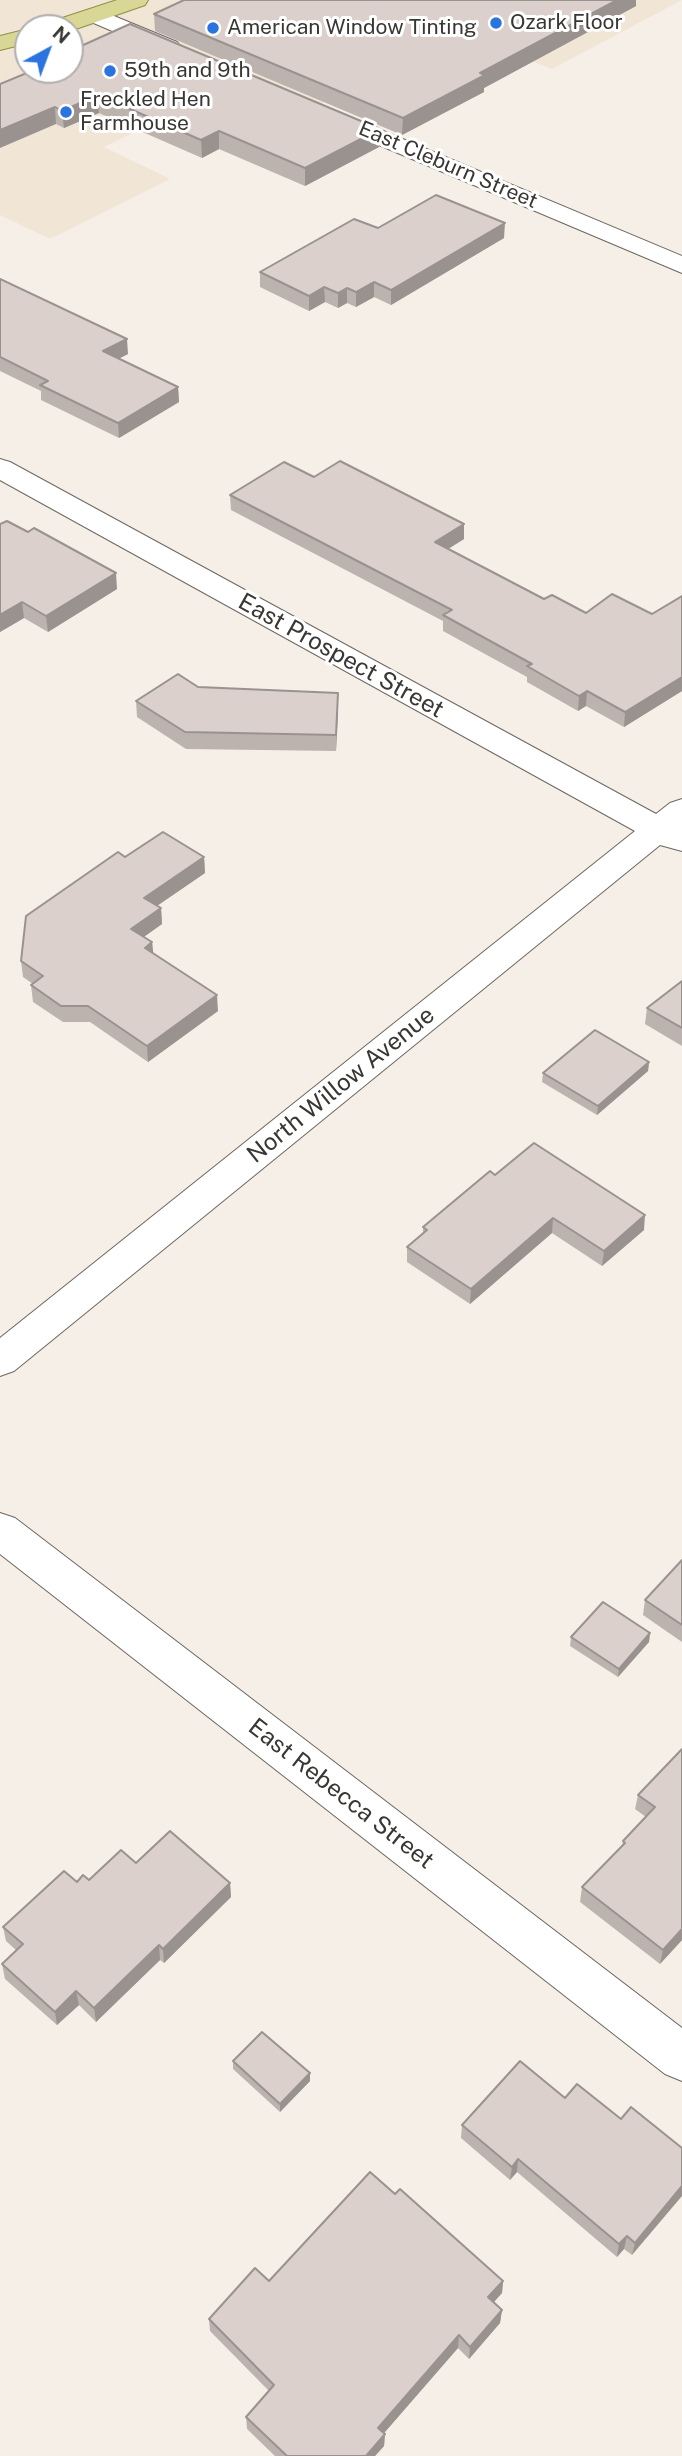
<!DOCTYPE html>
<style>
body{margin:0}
#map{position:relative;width:682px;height:2456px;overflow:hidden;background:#f6efe7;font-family:"Public Sans",sans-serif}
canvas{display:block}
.north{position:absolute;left:14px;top:14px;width:70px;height:70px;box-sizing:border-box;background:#fff;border:2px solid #b0afae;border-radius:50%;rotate:41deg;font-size:19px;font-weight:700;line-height:28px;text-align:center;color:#393734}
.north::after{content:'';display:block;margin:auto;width:24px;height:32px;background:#2b74e0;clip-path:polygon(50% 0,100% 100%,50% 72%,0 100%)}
</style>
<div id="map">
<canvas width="682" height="2456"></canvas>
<div class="north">N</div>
</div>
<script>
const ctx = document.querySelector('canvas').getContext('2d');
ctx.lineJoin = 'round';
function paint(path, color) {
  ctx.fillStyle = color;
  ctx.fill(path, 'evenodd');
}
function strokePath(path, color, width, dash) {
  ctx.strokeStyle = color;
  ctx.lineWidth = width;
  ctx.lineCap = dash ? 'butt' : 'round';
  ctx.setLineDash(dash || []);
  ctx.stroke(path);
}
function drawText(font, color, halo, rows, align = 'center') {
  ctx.font = font + ' "Public Sans",sans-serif';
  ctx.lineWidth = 6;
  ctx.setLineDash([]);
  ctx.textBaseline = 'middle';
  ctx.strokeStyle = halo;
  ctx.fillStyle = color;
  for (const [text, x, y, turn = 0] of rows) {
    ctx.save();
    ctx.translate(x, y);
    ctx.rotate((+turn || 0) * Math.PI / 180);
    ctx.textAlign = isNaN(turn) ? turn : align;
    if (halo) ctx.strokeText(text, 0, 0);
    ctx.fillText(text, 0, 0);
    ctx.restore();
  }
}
paint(new Path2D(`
 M0 0H682L552 69 462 33 313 108 244 79 104 147 170 179 50 239 0 215ZM28 28H70V70H28Z`), '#f1e5d6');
const minor = new Path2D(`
 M97 9 177 42 181 47 177 52H161L89 21 86 16 89 11Z
 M331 109 682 256V273L322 121 319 116 322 111Z
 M0 459 10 462 656 814 670 803 682 799V851L660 845 14 1371 0 1376V1338L635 831 0 480Z
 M0 1513 15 1518 682 2028V2081L665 2074 0 1554Z`);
const primary = new Path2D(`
 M117 0H148L145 5 70 31V28H43L47 23Z
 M28 29V43L0 50V36Z`);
strokePath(minor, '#6d6760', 2);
strokePath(primary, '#918d45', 2);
paint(minor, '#fff');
paint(primary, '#d9d795');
paint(new Path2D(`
 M184 0H636V6L484 88V92L402 135 155 31 154 14Z
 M0 84 380 129 379 147 305 186 219 149 202 158 99 113 64 128 56 124Z
 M378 228 504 238 391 305 374 297 356 307 347 303 338 308 325 302 309 311 260 287V272Z
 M0 279 128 354 118 359 178 387 179 402 119 438 41 400V391L0 371Z
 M314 477 464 524V539L448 549 544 599 586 613 652 614 682 596V691L624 727 586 706 578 711 527 682V677L443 631V621L231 510 230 495Z
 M0 524 117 589 48 632 24 618 0 632Z
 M136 701 338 709 336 751 186 749 137 717Z
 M125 857H204L205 873 157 906 161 908 162 924 144 937 152 942 153 954 218 1011 148 1062 90 1022H63L33 1002 31 985 33 984 23 977 21 961Z
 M682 981V1046L645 1024 647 1008Z
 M649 1062 648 1071 597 1115 542 1082 543 1073Z
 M495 1175 644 1230 602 1266 552 1233 470 1304 407 1262V1247L423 1234V1227Z
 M682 1560V1642L643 1615 645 1600Z
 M650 1633 649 1642 618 1677 570 1646 571 1637Z
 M682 1749V1940L660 1964 580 1902 582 1887 622 1847 623 1841 646 1817 635 1809 638 1795Z
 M136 1863 230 1883 231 1897 164 1963 160 1960 96 2022 79 2005 57 2025 5 1979 2 1964 17 1951 6 1941 3 1927 77 1882 89 1880Z
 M233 2061 310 2081 280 2112 233 2069Z
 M565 2098 621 2119 682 2148 632 2255 624 2249 617 2257 517 2172 510 2180 461 2138 462 2125Z
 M395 2194 503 2281 502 2293 493 2302 502 2310 500 2323 469 2359 458 2348 384 2433 385 2434 384 2446 375 2456H275L247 2429 246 2417 269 2391 210 2331 209 2319 269 2281Z`), '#bcb3af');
paint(new Path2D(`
 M617 0H636V6L484 88V92L402 135 403 118 480 73Z
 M98 95 99 113 64 128 62 111Z
 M55 107 56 124 0 148V130Z
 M380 129 379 147 305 186V168Z
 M219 131V149L202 158 201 140Z
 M505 223 504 238 391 305V290Z
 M374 282V297L356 307V292Z
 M324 287 325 302 309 311V296Z
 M347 288V303L338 308V293Z
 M127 339 128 354 104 366 103 351Z
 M178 387 179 402 119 438 118 423Z
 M464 524V539L435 557V542Z
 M116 573 117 589 48 632 46 616Z
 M22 602 24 618 0 632V615Z
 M682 677V691L624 727 625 712Z
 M587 691 586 706 578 711 579 696Z
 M338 693V709L336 751V735Z
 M204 857 205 873 145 914 144 898Z
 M161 908 162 924 132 945 131 929Z
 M152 942 154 959 145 948Z
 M217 995 218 1011 148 1062 147 1046Z
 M649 1062 648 1071 597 1115 598 1106Z
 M645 1215 644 1230 602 1266 604 1251Z
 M553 1218 552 1233 470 1304 471 1289Z
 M650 1633 649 1642 618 1677 619 1669Z
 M230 1883 231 1897 164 1963 163 1949Z
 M682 1929V1940L660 1964 663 1950Z
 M159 1945 160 1960 96 2022 94 2008Z
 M76 1991 79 2005 57 2025 55 2012Z
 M310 2073V2081L280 2112V2104Z
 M518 2159 517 2172 510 2180 512 2167Z
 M682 2186V2196L632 2255 635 2243Z
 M627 2236 624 2249 617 2257 619 2244Z
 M503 2281 502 2293 487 2310 488 2297Z
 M502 2310 500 2323 469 2359 470 2347Z
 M459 2335 458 2348 378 2440V2428Z
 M385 2434 384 2446 375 2456H366Z`), '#99928f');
const building = new Path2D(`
 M184 0H617L480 73 485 75 403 118 154 14Z
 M130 24 380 129 305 168 219 131 201 140 98 95 62 111 55 107 0 130V84L34 70H70V51Z
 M436 195 505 223 391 290 374 282 356 292 347 288 338 293 324 287 309 296 260 272 354 219 378 228Z
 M0 279 127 339 103 351 178 387 118 423 40 385 48 381 0 357Z
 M340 461 464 524 435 542 544 599 552 595 586 613 612 594 652 614 682 596V677L625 712 587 691 579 696 527 666 532 664 443 615 452 610 230 495 284 462 314 477Z
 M7 521 28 532 34 528 116 573 46 616 22 602 0 615V524Z
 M178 674 198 687 338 693 336 735 185 732 136 701Z
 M163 832 204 857 144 898 161 908 131 929 152 942 145 948 217 995 147 1046 88 1006H61L31 985 43 976 21 961 26 916 118 852 125 857Z
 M682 981V1028L647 1008Z
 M595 1030 649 1062 598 1106 543 1073Z
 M534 1143 645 1215 604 1251 553 1218 471 1289 407 1247 427 1230 423 1227 490 1171 495 1175Z
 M682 1560V1625L645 1600Z
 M603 1602 650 1633 619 1669 571 1637Z
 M682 1749V1929L663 1950 582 1887 625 1843 623 1841 655 1807 638 1795Z
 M170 1831 230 1883 163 1949 159 1945 94 2008 76 1991 55 2012 2 1964 23 1944 3 1927 64 1871 77 1882 83 1875 89 1880 121 1850 136 1863Z
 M262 2032 310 2073 280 2104 233 2061Z
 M520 2061 565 2098 577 2084 621 2119 631 2107 682 2148V2186L635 2243 627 2236 619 2244 518 2159 512 2167 462 2125Z
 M370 2172 395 2194 400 2189 503 2281 488 2297 502 2310 470 2347 459 2335 378 2428 385 2434 366 2456H287L246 2417 274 2385 209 2319 255 2268 269 2281Z`);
paint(building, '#dbd0cc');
strokePath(building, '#99928f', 2);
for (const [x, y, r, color] of [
 [496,23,7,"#2b74e0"],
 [213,28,7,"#2b74e0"],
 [110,71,7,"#2b74e0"],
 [66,112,7,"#2b74e0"]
]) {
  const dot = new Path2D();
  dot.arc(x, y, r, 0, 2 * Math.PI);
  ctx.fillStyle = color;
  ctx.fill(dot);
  strokePath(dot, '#fff', 2.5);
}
drawText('21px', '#393734', '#fff', [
 ["Ozark Floor",510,23],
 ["American Window Tinting",227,28],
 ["59th and 9th",124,71],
 ["Freckled Hen",80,100],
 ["Farmhouse",80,124]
], 'left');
drawText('21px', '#393734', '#fff', [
 ["East Cleburn Street",448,165,23]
]);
drawText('24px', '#393734', '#fff', [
 ["East Prospect Street",341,656,29],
 ["North Willow Avenue",341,1085,-39],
 ["East Rebecca Street",341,1794,38]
]);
</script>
